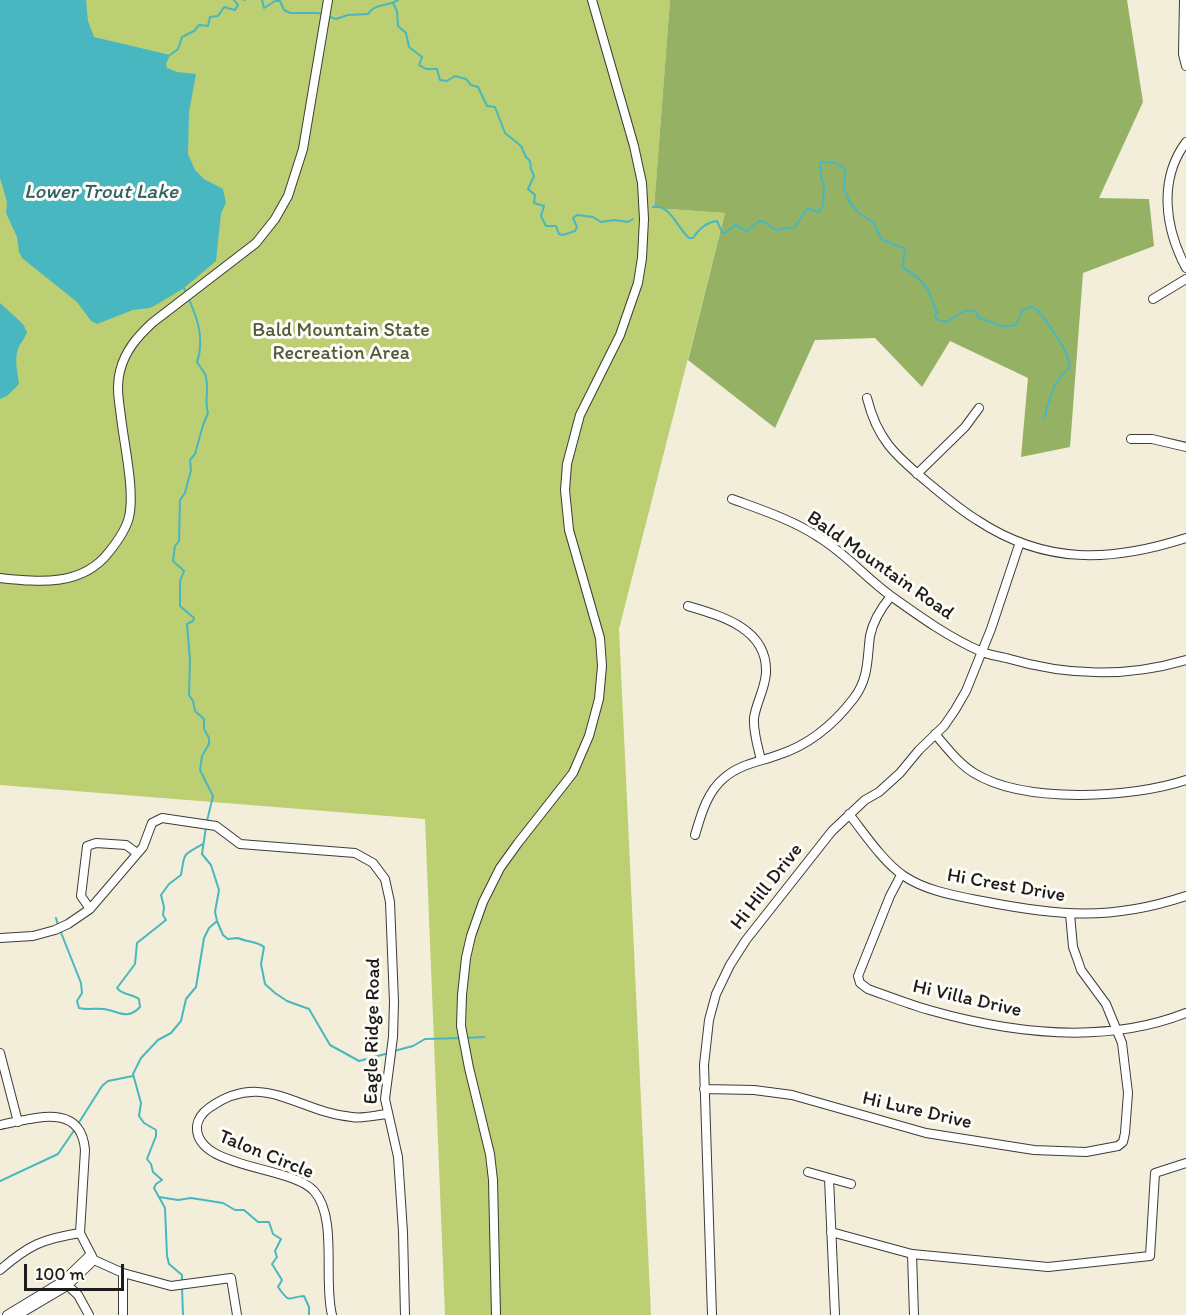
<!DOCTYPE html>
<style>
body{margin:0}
#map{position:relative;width:1186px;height:1315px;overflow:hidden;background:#f3eeda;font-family:Itim,sans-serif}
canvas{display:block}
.scale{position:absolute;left:24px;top:1264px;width:100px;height:27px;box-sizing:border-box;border:3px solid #1c1c1c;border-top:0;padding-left:8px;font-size:18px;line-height:21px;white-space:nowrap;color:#1c1c1c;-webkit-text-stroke:4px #fdfcf7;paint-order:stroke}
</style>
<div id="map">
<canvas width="1186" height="1315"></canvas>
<div class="scale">100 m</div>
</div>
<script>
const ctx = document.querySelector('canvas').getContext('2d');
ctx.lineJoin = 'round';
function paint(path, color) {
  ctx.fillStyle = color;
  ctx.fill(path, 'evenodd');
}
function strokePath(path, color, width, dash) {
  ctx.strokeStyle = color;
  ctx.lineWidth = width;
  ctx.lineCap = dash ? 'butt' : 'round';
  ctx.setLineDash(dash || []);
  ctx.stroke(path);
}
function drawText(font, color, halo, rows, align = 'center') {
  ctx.font = font + ' Itim,sans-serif';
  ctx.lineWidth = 6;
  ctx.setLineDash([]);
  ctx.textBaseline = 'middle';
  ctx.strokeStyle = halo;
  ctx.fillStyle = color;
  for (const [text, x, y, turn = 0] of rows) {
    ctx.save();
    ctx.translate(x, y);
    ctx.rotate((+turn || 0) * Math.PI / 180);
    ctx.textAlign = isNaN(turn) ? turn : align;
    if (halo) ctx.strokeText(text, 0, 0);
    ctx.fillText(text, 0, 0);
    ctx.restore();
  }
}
paint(new Path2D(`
 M0 0H670L654 208 725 213 619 629 651 1315H445L425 819 0 785Z`), '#bccf72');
paint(new Path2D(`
 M670 0H1127L1143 102 1099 198 1149 199 1154 246 1083 273 1070 447 1021 457 1028 378 950 341 922 387 875 338 815 340 775 428 688 360 725 213 654 208Z`), '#95b264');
paint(new Path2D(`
 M0 0H86L88 21 94 37 170 55 166 64 167 68 177 72 196 74 189 112 188 154 195 170 204 179 223 189 226 203 221 213 216 261 184 288 161 302 150 308 133 310 97 324 91 321 77 302 22 258 19 252 17 237 6 213 7 202 0 178Z
 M0 303 23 324 27 332C25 339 20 343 18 349 14 361 18 373 19 384L7 396 0 399Z`), '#48b7bf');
strokePath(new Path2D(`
 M244 0H245
 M262 0 264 8 275 1H280L284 10 290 13H318L336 19 348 15 368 14C374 3 388 7 398 0
 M393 3 397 11 398 26 406 33 409 47 422 57 419 65 426 69H437L440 80 447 81 455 76 466 79 471 85 478 87 487 106 495 107 505 133 521 146 526 157 530 161 531 169 534 176 528 189 535 195 534 203 544 206 541 216 546 226H556L559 234 563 235 575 231 577 227 573 218 577 215 593 217 601 222 615 220 628 222 633 219
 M170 55 178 49 182 37 194 31 199 25 208 26 210 17 218 16 224 7 235 10 238 5 234 0
 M653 207C671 204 677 228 689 238H693C699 229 706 222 717 221L722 232 725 233 735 225 747 231 759 221 764 222 776 230 795 227 805 211 809 209 819 212 823 206C821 200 824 198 824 192 825 181 817 173 821 162L837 163 845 170 844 188 850 203 860 214 874 223 881 239 903 248 905 252 902 267C913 273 921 279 928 290 932 297 932 305 938 313L935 315 936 319 947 322C956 316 965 307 976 312L978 318C996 321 995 330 1016 325L1022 310 1033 307C1042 312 1073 357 1069 367 1068 371 1062 373 1060 377 1052 389 1047 404 1045 418
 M184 288C195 312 206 336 197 362 199 366 203 370 205 374 210 386 204 402 208 413L203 425 195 454 190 460 191 470 185 493 180 500 179 541 175 546 173 561 184 571 180 581V606L194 618 193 621 187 624 190 660 189 695 193 701 195 711 204 719V729L209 738V744L202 756 200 770 213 796 207 821
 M206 827 202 854 211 865 219 890 215 912 217 921 223 935 228 939 238 938C246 942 257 941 264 947L261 964 265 984 275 993 287 1001 309 1009 330 1045 359 1061 389 1053
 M56 918 58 925
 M60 930 81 983 82 993 77 1001 79 1008C87 1010 95 1008 104 1009 118 1011 127 1021 140 1007L139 999C132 994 122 995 117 988L135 964 137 943 166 920 163 915 164 907 161 895 169 884 181 875C185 853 181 856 203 844
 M466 1038 484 1037
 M394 1051 413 1046 425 1039 461 1038
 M78 1124 102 1086 108 1081 133 1076
 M0 1181 58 1154 75 1129
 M159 1197 178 1200 191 1198 223 1203 235 1210H244L258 1222H269L273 1234 281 1239 275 1251 277 1257 272 1264 282 1280 278 1287C291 1305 287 1297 304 1296L309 1307V1315
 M182 1281V1275L169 1264 167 1256 165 1208 154 1188 156 1184 162 1180 153 1172 151 1164 147 1159 156 1136V1130L144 1123 139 1116 141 1103 133 1074 141 1058 158 1040 171 1033 181 1021 186 999 196 987 204 938 209 928 217 921
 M182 1287 183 1315`), '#48b7bf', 2);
const minor = new Path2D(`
 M1184 0 1183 54 1186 66
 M1186 142C1158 180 1165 228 1186 268
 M1153 299 1186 279
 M867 398C877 439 895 455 926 481 943 495 959 509 977 520 1045 565 1111 562 1186 538
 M1131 439H1152L1186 447
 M917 474 965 427 979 408
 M732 499C762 510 793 520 820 538 846 554 866 578 891 596 919 616 948 637 980 651 988 655 998 656 1006 658 1067 676 1125 678 1186 660
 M0 578C39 582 82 587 109 552 117 542 126 530 129 517 135 491 124 444 121 417 119 402 116 386 120 371 125 351 137 337 152 323L256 243 275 219 288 196 303 149 328 0
 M688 606C722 616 768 629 766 673 765 689 756 703 754 718 753 732 758 747 761 760
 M935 734C947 748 959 764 974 773 1024 804 1133 798 1186 780
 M849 814C864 833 884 863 904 876 926 891 957 896 982 901 1058 916 1111 921 1186 896
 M695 835C701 815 707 792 724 778 740 764 759 762 778 755 809 745 835 723 854 698 869 678 867 659 870 636 873 621 881 608 891 596
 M901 875 890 896 858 976 860 983 868 989C888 996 908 1004 929 1010 1010 1033 1105 1045 1186 1013
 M90 909 81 896 87 846 96 843 126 845 137 853
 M0 938 33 936 55 930 68 924 90 909 143 847 152 823 162 818 216 826 240 844 355 853 373 863 385 879 390 902 394 1002 393 1037 385 1099 398 1157 403 1232 405 1315
 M0 1053 18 1122
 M704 1089 754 1090 792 1095 926 1133 1034 1150 1086 1152 1118 1146 1123 1142 1125 1133 1128 1093 1122 1043 1106 1004 1081 970 1078 961 1073 947 1070 914
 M0 1125C33 1119 81 1101 85 1150L80 1233 94 1260
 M808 1172 851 1184
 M829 1178 835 1315
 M831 1232 912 1254 1048 1267 1150 1256 1155 1173 1186 1163
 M912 1254 914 1315
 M94 1260 123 1273 171 1286 231 1278 237 1315
 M0 1270C29 1245 42 1239 80 1233
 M123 1273V1315
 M64 1282 78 1295 89 1315
 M7 1315 63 1281 91 1254
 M18 1315 67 1286 94 1260
 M332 1315C323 1280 338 1218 314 1191 290 1165 194 1169 197 1126 198 1118 202 1113 209 1108 263 1069 297 1112 352 1117 363 1119 376 1115 388 1114
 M496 1315 493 1180 490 1154 469 1068 461 1026 462 995 466 958 471 936 483 902 500 868 518 843 573 773 589 736 599 699 602 666 600 638 569 530 565 490 567 464 580 415 620 335 638 283 642 258 644 219 642 183 634 146 592 0
 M712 1315 704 1065 709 1020 716 994 730 965 746 940 832 831 865 800 879 792 900 773 919 750 944 726 955 710 966 691 991 629 1020 542`);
strokePath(minor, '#3c3c38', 10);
strokePath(minor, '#fff', 8);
drawText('20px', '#545b3a', '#fdfcf7', [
 ["Bald Mountain State",341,331],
 ["Recreation Area",341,354]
]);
drawText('20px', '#1c1c1c', '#fdfcf7', [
 ["Bald Mountain Road",880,566,35],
 ["Hi Crest Drive",1006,886,10],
 ["Hi Hill Drive",767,887,-52],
 ["Hi Villa Drive",967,999,13],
 ["Eagle Ridge Road",373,1031,-89],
 ["Hi Lure Drive",917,1111,13],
 ["Talon Circle",266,1155,22]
]);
drawText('italic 21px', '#306265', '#fdfcf7', [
 ["Lower Trout Lake",101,193]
]);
</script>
